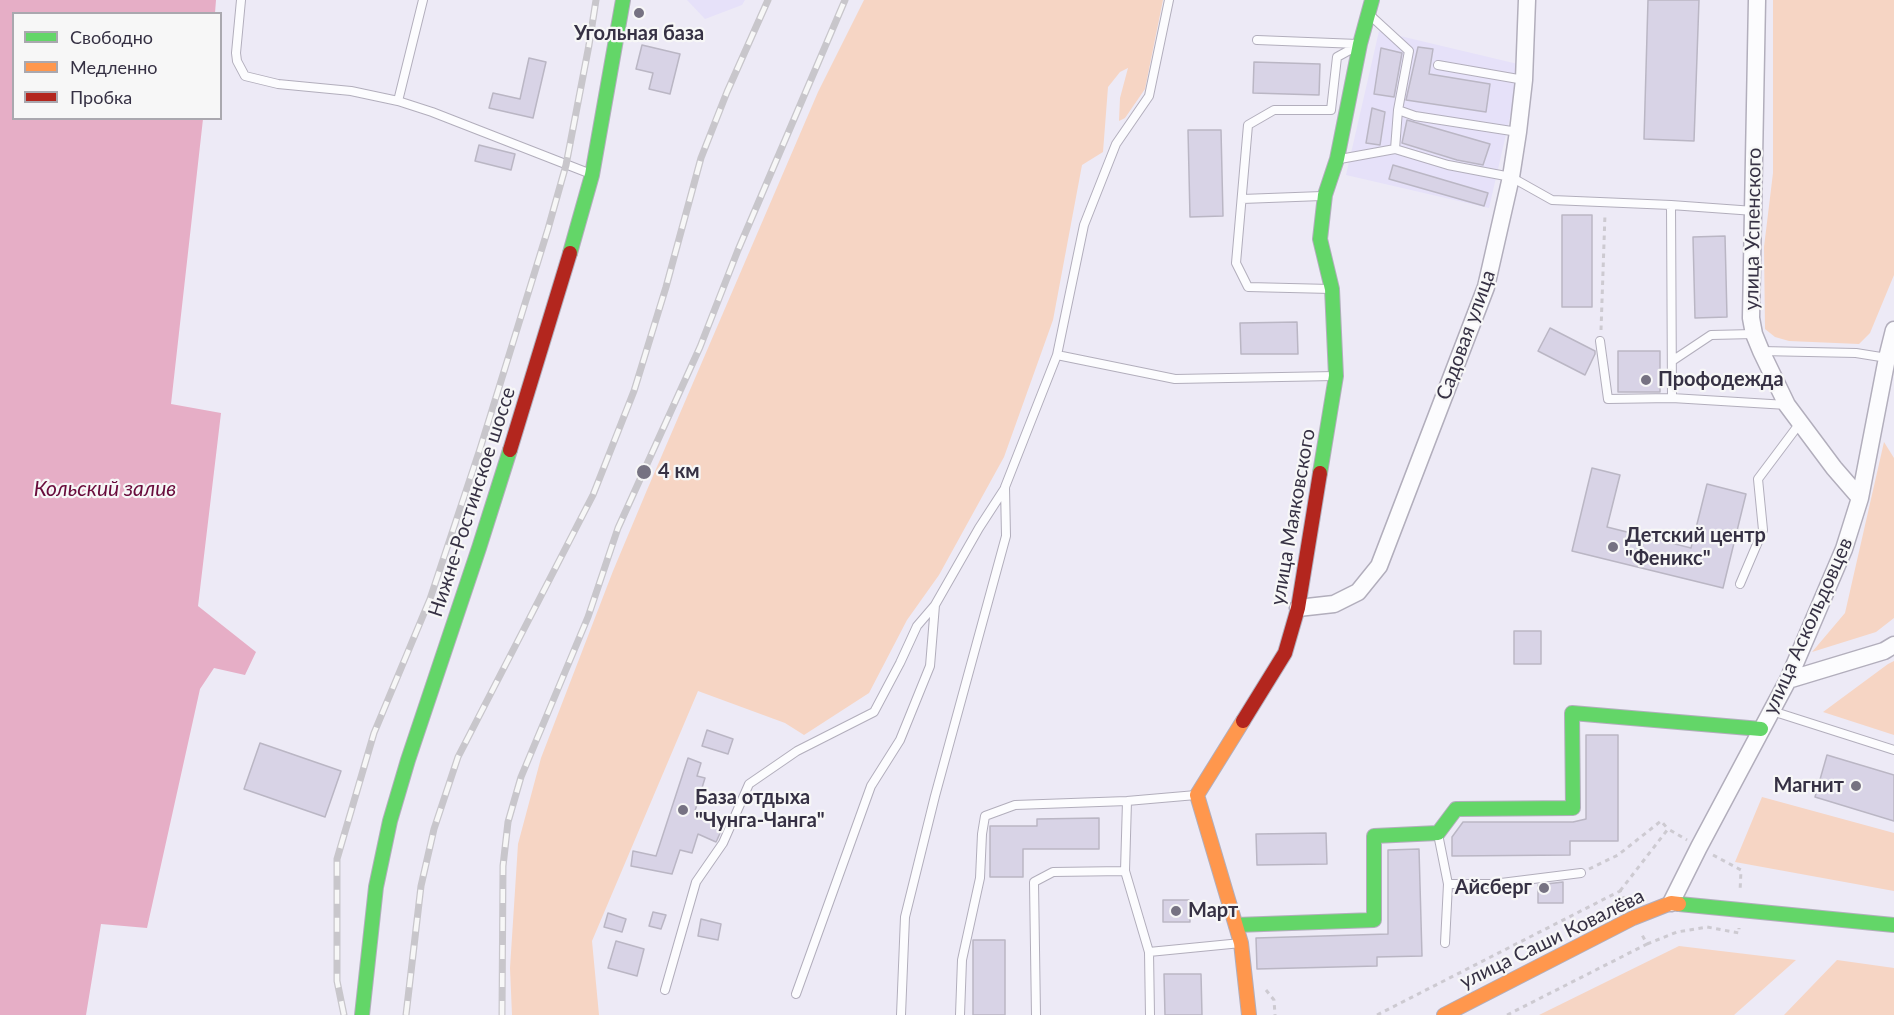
<!DOCTYPE html>
<meta charset="utf-8">
<style>
body{margin:0}
#map{position:relative;width:1894px;height:1015px;overflow:hidden;background:#edeaf6;font-family:Lato,sans-serif}
canvas{display:block}
.legend{position:absolute;left:12px;top:12px;width:210px;height:108px;box-sizing:border-box;background:#f7f7f7;border:2px solid #aaa8af;margin:0;padding:8px 10px;list-style:none;font-size:18px;color:#363144}
.legend li{display:flex;align-items:center;gap:12px;height:30px}
.legend b{width:30px;border:2px solid #aaa8af}
</style>
<div id="map">
<canvas width="1894" height="1015"></canvas>
<ul class="legend">
<li><b style="height:8px;background:#63d668"></b>Свободно</li>
<li><b style="height:8px;background:#ff974d"></b>Медленно</li>
<li><b style="height:8px;background:#b3261e"></b>Пробка</li>
</ul>
</div>
<script>
const ctx = document.querySelector('canvas').getContext('2d');
ctx.lineJoin = 'round';
function paint(path, color) {
  ctx.fillStyle = color;
  ctx.fill(path, 'evenodd');
}
function strokePath(path, color, width, dash) {
  ctx.strokeStyle = color;
  ctx.lineWidth = width;
  ctx.lineCap = dash ? 'butt' : 'round';
  ctx.setLineDash(dash || []);
  ctx.stroke(path);
}
function drawText(font, color, halo, rows, align = 'center') {
  ctx.font = font + ' Lato,sans-serif';
  ctx.lineWidth = 4.5;
  ctx.setLineDash([]);
  ctx.textBaseline = 'middle';
  ctx.strokeStyle = halo;
  ctx.fillStyle = color;
  for (const [text, x, y, turn = 0] of rows) {
    ctx.save();
    ctx.translate(x, y);
    ctx.rotate((+turn || 0) * Math.PI / 180);
    ctx.textAlign = isNaN(turn) ? turn : align;
    if (halo) ctx.strokeText(text, 0, 0);
    ctx.fillText(text, 0, 0);
    ctx.restore();
  }
}
paint(new Path2D(`
 M687 0H745L742 5 705 19Z
 M1379 31 1522 65 1489 208 1346 175Z`), '#e6e1f9');
paint(new Path2D(`
 M864 0H1163L1145 89 1125 118 1119 121 1120 98 1128 68 1120 72 1108 87 1103 152 1082 165 1053 320 1004 457 939 575 907 620 869 693 804 735 785 723 698 691 592 941 599 1015H512L510 968 518 844 541 758 613 571 647 490 818 92Z
 M1773 0H1894V275L1870 333 1859 344 1789 341 1775 337 1765 329 1764 247 1773 173Z
 M1884 442 1894 458V618L1876 632 1812 652 1845 613Z
 M1894 661V735L1823 712 1888 664Z
 M1762 797 1894 833V891L1735 862Z
 M1679 946 1796 960 1734 1015H1539Z
 M1837 960 1894 968V1015H1784Z`), '#f6d5c4');
paint(new Path2D(`
 M0 0H216L215 13 14 14V118L203 119 171 404 221 413 198 606 256 652 245 675 214 668 200 689 147 928 101 924 86 1015H0Z`), '#e6aec6');
const building = new Path2D(`
 M1648 0H1699L1694 141 1644 139Z
 M642 45 680 54 670 94 649 89 653 73 636 69Z
 M1418 47 1433 49 1429 74 1490 84 1486 112 1406 100Z
 M1381 48 1402 53 1394 97 1374 94Z
 M529 58 546 62 533 118 489 108 493 93 520 99Z
 M1254 62 1320 64 1319 95 1253 93Z
 M1372 108 1385 112 1380 145 1366 143Z
 M1407 120 1490 144 1483 165 1457 160 1402 143Z
 M1188 130H1221L1223 216 1190 217Z
 M479 145 515 154 511 170 475 161Z
 M1393 165 1488 193 1484 206 1389 179Z
 M1562 215H1592V307H1562Z
 M1725 236 1727 317 1695 318 1693 237Z
 M1297 322 1298 354H1241L1240 323Z
 M1550 328 1595 351V354L1585 375 1538 351Z
 M1618 351H1660V392H1618Z
 M1592 468 1620 475 1607 527 1691 548 1707 484 1746 494 1723 588 1572 551Z
 M1514 631H1541V664H1514Z
 M707 730 733 739 728 754 702 746Z
 M1586 735H1618V841H1570V855L1452 856V837L1463 822H1573L1586 819Z
 M260 743 341 771 325 817 244 789Z
 M1827 755 1894 775V821L1815 797Z
 M688 758 701 763 697 776 705 778 695 811 724 824 717 840 716 842 698 834 692 853 680 850 672 874 631 866 633 851 656 856Z
 M1099 818V849H1023V877H990V826H1037V819Z
 M1326 833 1327 864 1257 865 1256 834Z
 M1419 849 1422 956 1377 957V966L1257 969 1256 938 1388 934V850Z
 M1563 882V903H1538V885Z
 M1163 900H1189L1190 922H1163Z
 M653 912 666 915 661 929 649 926Z
 M608 913 626 919 622 932 604 927Z
 M701 919 721 924 718 940 698 936Z
 M973 940H1005V1015H973Z
 M616 941 644 949 637 976 608 968Z
 M1164 974H1201L1202 1015H1165Z`);
paint(building, '#d8d3e6');
strokePath(building, '#bab6c4', 1.5);
const lane = new Path2D(`
 M241 0 236 53 237 61 245 76 278 84 351 91 398 101 432 112 591 174
 M1372 17 1409 51 1398 110 1415 116 1518 132
 M1257 40 1358 44
 M1438 65 1524 80
 M398 101 423 0
 M1398 110 1395 149 1448 165 1511 177 1552 200 1671 205 1754 211
 M1340 159 1395 149
 M1242 199 1322 196
 M1671 205 1672 398
 M1331 289 1248 287 1236 263 1248 125 1274 110H1331L1337 57 1357 46
 M1600 341 1608 399 1672 398 1787 405
 M1761 351 1856 353 1887 358 1889 360
 M1057 355 1175 379 1335 376
 M1672 361 1711 335 1754 334
 M1740 584 1763 530 1758 479 1800 423
 M1772 711 1894 750
 M1127 801 1125 871 1149 952 1150 1015
 M1438 834 1448 884 1445 943
 M1448 884H1493L1581 873
 M1149 952 1241 943
 M665 990 696 882 723 843 749 784 797 751 874 712 900 663 917 626 935 605
 M796 994 871 786 900 740 930 666 935 605 979 528 1005 488
 M901 1015 905 917 935 796 1006 536 1005 487 1057 355 1084 225 1116 144 1149 96 1169 0
 M960 1015 962 960 980 878 982 834 985 816 1015 805 1127 801 1196 795
 M1036 1015 1034 882 1053 872 1125 871`);
const street = new Path2D(`
 M1757 0 1751 318 1754 334 1761 351 1787 405 1834 468 1860 498
 M1298 608 1334 604 1358 592 1379 566 1486 287 1511 177 1518 132 1524 80 1527 0
 M1788 680 1884 651 1894 645
 M1671 903 1699 847 1788 680 1844 549 1860 498 1887 358 1894 330`);
const fast = new Path2D(`
 M570 253 592 175 623 0
 M1320 473 1336 376 1332 289 1320 239 1325 195 1337 159 1360 44 1372 0
 M1679 904 1894 925
 M1236 925 1374 920V836L1438 833 1456 809 1573 808 1572 713 1761 729
 M362 1015 376 887 390 821 408 760 479 548 510 450`);
const slow = new Path2D(`
 M1243 721 1197 795 1241 943 1249 1015
 M1444 1015 1633 918 1671 903 1679 904`);
const jam = new Path2D(`
 M510 450 570 253
 M1243 721 1285 653 1298 608 1320 473`);
strokePath(lane, '#b2aebc', 10);
strokePath(street, '#b2aebc', 19);
strokePath(fast, '#b2aebc', 16);
strokePath(slow, '#b2aebc', 16);
strokePath(jam, '#b2aebc', 16);
strokePath(new Path2D(`
 M1601 330 1605 214
 M1713 855 1741 870 1740 892
 M1589 869 1618 855 1661 821 1668 829
 M1620 891 1668 829 1687 840
 M1647 944 1677 932 1707 927 1739 933V928
 M1266 990 1274 1000 1275 1015
 M1377 1015 1620 891 1626 903
 M1507 1015 1647 944 1641 933`), '#cdcad1', 3, [4.5, 4.5]);
strokePath(lane, '#fcfcfe', 8);
strokePath(street, '#fcfcfe', 16);
strokePath(fast, '#63d668', 14);
strokePath(slow, '#ff974d', 14);
strokePath(jam, '#b3261e', 14);
const rail = new Path2D(`
 M344 1015 337 981V859L374 733 430 599 480 449 548 229 566 165 589 45 596 0
 M406 1015 421 886 434 829 458 757 593 495 634 391 666 287 701 158 727 92 768 0
 M502 1015 503 866 508 822 521 777 588 617 618 528 700 347 738 250 845 0`);
strokePath(rail, '#c8c6cb', 7);
strokePath(rail, '#f7f7f7', 4.5, [14]);
for (const [x, y, r, color] of [
 [639,13,6,"#767282"],
 [1646,380,6,"#767282"],
 [644,472,8,"#767282"],
 [1613,547,6,"#767282"],
 [1856,786,6,"#767282"],
 [683,810,6,"#767282"],
 [1544,888,6,"#767282"],
 [1176,911,6,"#767282"]
]) {
  const dot = new Path2D();
  dot.arc(x, y, r, 0, 2 * Math.PI);
  ctx.fillStyle = color;
  ctx.fill(dot);
  strokePath(dot, '#f7f7f7', 2);
}
drawText('bold 20px', '#363144', '#f7f7f7', [
 ["Угольная база",639,34,"center"],
 ["Профодежда",1658,380],
 ["4 км",658,472],
 ["Детский центр",1625,536],
 ["\"Феникс\"",1625,559],
 ["Магнит",1844,786,"right"],
 ["База отдыха",695,798],
 ["\"Чунга-Чанга\"",695,821],
 ["Айсберг",1532,888,"right"],
 ["Март",1188,911]
], 'left');
drawText('20px', '#363144', '#f7f7f7', [
 ["улица Успенского",1753,229,-89],
 ["Садовая улица",1466,335,-70],
 ["Нижне-Ростинское шоссе",472,502,-72],
 ["улица Маяковского",1293,517,-80],
 ["улица Аскольдовцев",1808,626,-66],
 ["улица Саши Ковалёва",1552,939,-26]
]);
drawText('italic 21px', '#690c3c', '#f7f7f7', [
 ["Кольский залив",105,489]
]);
</script>
